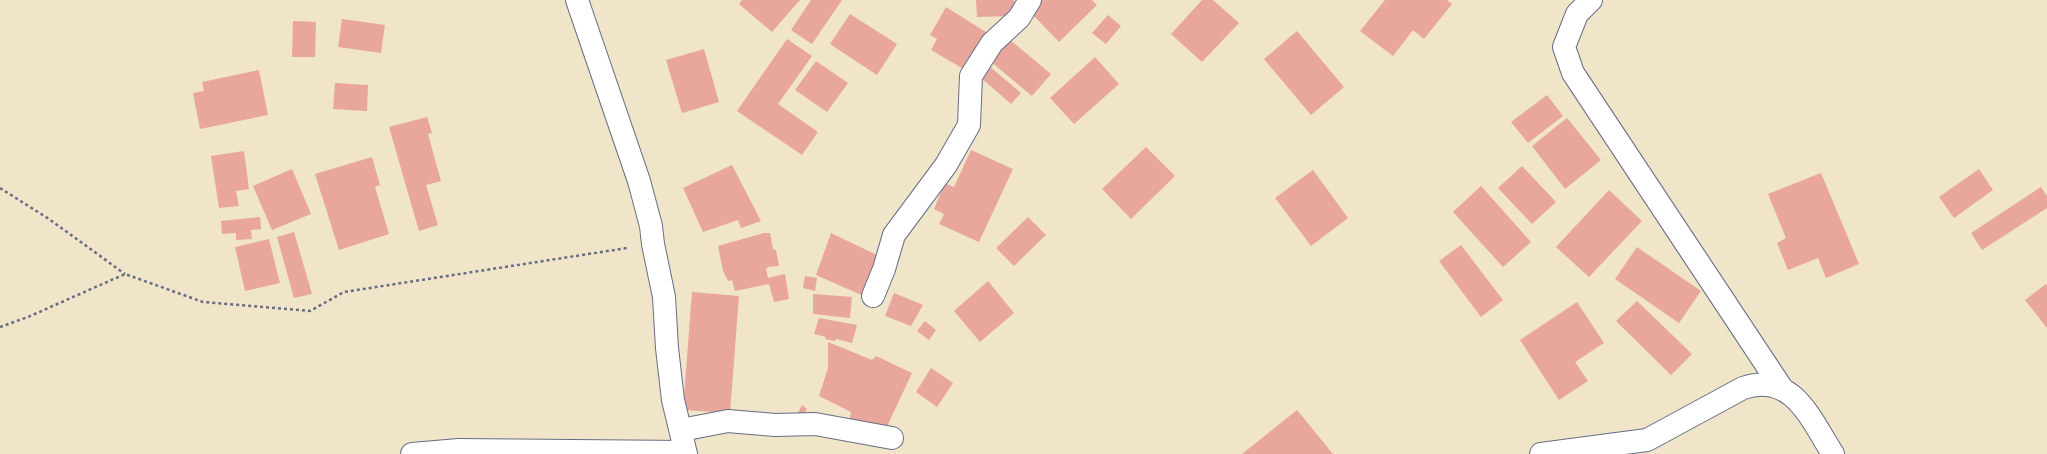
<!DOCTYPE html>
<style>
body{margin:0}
canvas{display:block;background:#f0e4c9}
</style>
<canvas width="2047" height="454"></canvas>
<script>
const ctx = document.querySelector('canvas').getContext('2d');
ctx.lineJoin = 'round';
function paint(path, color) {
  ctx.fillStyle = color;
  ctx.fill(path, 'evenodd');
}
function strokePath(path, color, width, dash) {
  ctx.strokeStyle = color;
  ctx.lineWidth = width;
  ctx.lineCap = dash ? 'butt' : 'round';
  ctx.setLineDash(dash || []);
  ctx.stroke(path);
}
paint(new Path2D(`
 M742 0H800L772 32 739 4Z
 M811 0H842L812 44 791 30Z
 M976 0H1014V16L977 17Z
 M1042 0H1092L1097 5 1059 42 1030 12Z
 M1202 0H1213L1239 23 1202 62 1171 34Z
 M1385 0H1447L1452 4 1424 39 1413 30 1393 56 1360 31Z
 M946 7 989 34 967 71 931 50 937 39 930 35Z
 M850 14 897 44 877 75 830 44Z
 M1108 15 1121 26 1106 44 1092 33Z
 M342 19 385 25 381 53 338 47Z
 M293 21 316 22 315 57H292Z
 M1297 31 1344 87 1311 115 1264 59Z
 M787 39 812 56 778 104 818 132 802 155 737 111Z
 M1009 39 1051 74 1032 96 990 61Z
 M704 49 719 102 682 113 666 60Z
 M1095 57 1119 84 1074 124 1050 98Z
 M816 61 848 83 827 112 795 90Z
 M989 66 1021 93 1011 104 980 77Z
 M259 70 268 115 200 129 193 93 204 91 202 82Z
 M335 83 368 85 367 111 333 109Z
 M1547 95 1563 116 1528 143 1511 122Z
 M427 117 432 133 428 134 441 181 426 185 438 225 419 231 389 127Z
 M1567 118 1601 160 1565 189 1532 146Z
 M1146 147 1175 176 1131 219 1102 189Z
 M971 150 1013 169 979 242 939 224 944 214 934 209 945 183 954 187Z
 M244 151 249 189 236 191 239 206 219 208 211 156Z
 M372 157 380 185 375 187 389 234 339 250 315 174Z
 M732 165 761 221 741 228 738 220 703 232 683 188Z
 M1522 166 1556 202 1532 224 1498 188Z
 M292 169 311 214 272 230 253 186Z
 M1979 169 1993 190 1954 218 1939 197Z
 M1313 170 1348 218 1311 246 1275 198Z
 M1821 173 1859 264 1826 278 1818 258 1788 270 1777 243 1786 238 1768 194Z
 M1481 186 1531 242 1503 267 1453 212Z
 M2041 187 2047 196V208L1982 250 1971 233Z
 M1609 190 1642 221 1589 277 1556 247Z
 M260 217 261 229 251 230 252 239 236 240V233L222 234 221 221Z
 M1028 217 1046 235 1014 266 996 248Z
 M294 232 312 294 294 298 277 237Z
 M764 233H770L773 249 776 250 779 266 768 267 766 269 768 278 785 274 789 299 774 302 769 284 735 291 732 280 728 281 723 271 718 246Z
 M831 233 881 257 866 297 816 275Z
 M269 239 280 283 245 291 235 247Z
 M1461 245 1503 300 1481 317 1439 261Z
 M1637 247 1701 291 1679 323 1615 279Z
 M805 276 817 278 815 291 803 288Z
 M988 281 1014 313 980 342 954 311Z
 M2046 284 2047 286V328L2025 300Z
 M692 292 739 296 730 413 683 410Z
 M894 293 923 305 911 326 885 316Z
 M813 294 852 297 850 318 813 314Z
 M1637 301 1692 354 1671 375 1616 321Z
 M1577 302 1604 343 1575 362 1588 381 1559 400 1520 340Z
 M819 318 857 325 852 343 836 339 835 341 825 339 826 337 814 334Z
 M925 321 936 330 929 340 917 331Z
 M828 342 872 360 876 356 912 373 884 433 850 419 851 412 819 396 828 368Z
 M931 368 953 383 937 407 916 392Z
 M802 405 807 409 803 415 798 413Z
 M1297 410 1333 454H1242Z`), '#e8a69c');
const minor = new Path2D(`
 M577 0 639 181 651 226 653 244 664 297 667 348 673 400 686 454
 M1591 0 1577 14 1564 47 1573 73 1781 387
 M873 296 884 269 894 235 946 165 969 125 971 76 992 43 1019 18 1030 0
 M681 430 728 421 775 425 815 424 892 438
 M412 454 459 450 685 452
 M1541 454 1647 440 1743 388C1793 371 1811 420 1833 454`);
strokePath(minor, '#666e83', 24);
strokePath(new Path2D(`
 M0 188 49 219 125 274
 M0 327 28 317 125 274 203 302 310 311 344 292 627 248`), '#666e83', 2.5, [3, 3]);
strokePath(minor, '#fff', 22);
</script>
